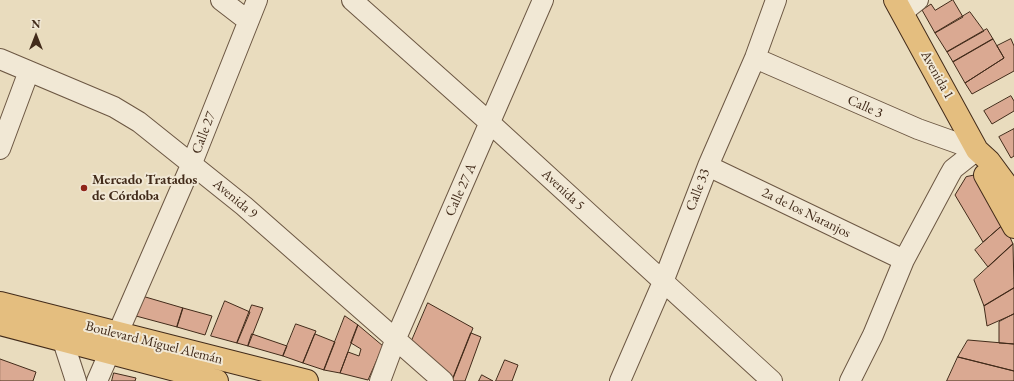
<!DOCTYPE html>
<meta charset="utf-8">
<style>
body{margin:0}
#map{position:relative;width:1014px;height:381px;overflow:hidden;background:#e9dcbe;font-family:"EB Garamond",serif}
canvas{display:block}
.north{position:absolute;left:16px;top:16px;width:40px;height:40px;-webkit-text-stroke:3px #f1e8d5;paint-order:stroke;rotate:0deg;font-size:11px;font-weight:700;line-height:16px;text-align:center;color:#422b1a}
.north::after{content:'';display:block;margin:auto;width:14px;height:18px;background:#422b1a;clip-path:polygon(50% 0,100% 100%,50% 72%,0 100%)}
</style>
<div id="map">
<canvas width="1014" height="381"></canvas>
<div class="north">N</div>
</div>
<script>
const c = document.querySelector('canvas').getContext('2d');
c.lineJoin = 'round';
function paint(path, color) { c.fillStyle = color; c.fill(path, 'evenodd'); }
function strokePath(path, color, width, dash) { c.strokeStyle = color; c.lineWidth = width; c.lineCap = dash ? 'butt' : 'round'; c.setLineDash(dash || []); c.stroke(path); }
function label(font, color, halo, rows, align = 'center') {
  c.font = font + ' "EB Garamond",serif'; c.lineWidth = 4; c.setLineDash([]); c.textBaseline = 'middle'; c.strokeStyle = halo; c.fillStyle = color; for (const [text, x, y, turn = 0] of rows) {
    c.save(); c.translate(x, y); c.rotate((+turn || 0) * Math.PI / 180); c.textAlign = isNaN(turn) ? turn : align; if (halo) c.strokeText(text, 0, 0); c.fillText(text, 0, 0); c.restore();
  }
}
const building = new Path2D(`
 M 953,0 L 963,17 L 935,33 L 922,10 L 931,4 L 935,10 Z
 M 970,12 L 984,31 L 947,52 L 935,33 Z
 M 987,29 L 993,39 L 953,62 L 947,52 Z
 M 993,39 L 1004,58 L 965,83 L 953,62 Z
 M 1011,39 L 1014,46 L 1014,71 L 972,94 L 965,83 L 1004,58 L 997,46 Z
 M 1011,96 L 1014,101 L 1014,111 L 992,124 L 984,111 Z
 M 1014,129 L 1014,156 L 1011,158 L 999,137 Z
 M 976,175 L 1004,224 L 983,242 L 955,195 L 966,177 Z
 M 1004,224 L 1013,244 L 988,267 L 975,250 Z
 M 1013,244 L 1014,288 L 984,306 L 974,280 Z
 M 1014,288 L 1014,314 L 987,326 L 984,306 Z
 M 142,296 L 183,308 L 177,327 L 136,316 Z
 M 225,301 L 250,312 L 237,343 L 211,336 Z
 M 428,303 L 473,328 L 452,381 L 410,345 Z
 M 252,305 L 263,308 L 248,346 L 237,343 Z
 M 183,308 L 212,316 L 205,335 L 177,327 Z
 M 1014,314 L 1014,344 L 999,343 L 999,322 Z
 M 345,316 L 358,325 L 340,373 L 324,370 Z
 M 296,324 L 316,331 L 303,363 L 283,356 Z
 M 358,325 L 383,346 L 368,380 L 340,373 L 348,352 L 359,356 L 361,349 L 351,343 Z
 M 471,333 L 481,337 L 465,381 L 452,381 Z
 M 252,334 L 287,346 L 283,356 L 248,346 Z
 M 315,334 L 335,342 L 324,370 L 303,363 Z
 M 968,340 L 1014,344 L 1014,371 L 958,357 Z
 M 958,357 L 1014,371 L 1014,381 L 947,381 Z
 M 0,359 L 36,372 L 33,381 L 0,381 Z
 M 505,360 L 518,365 L 512,381 L 496,381 Z
 M 114,373 L 136,378 L 135,381 L 112,381 Z
 M 482,375 L 493,381 L 479,381 Z`);
const minor = new Path2D(`
 M 221,0 L 247,20
 M 352,0 L 490,123 L 772,381
 M 903,12 L 918,0
 M 755,58 L 918,129 L 977,150
 M 0,59 L 114,107 L 139,122 L 244,206 L 443,381
 M 0,149 L 29,71
 M 708,166 L 904,260
 M 63,341 L 76,381
 M 97,381 L 192,163 L 257,0
 M 380,381 L 396,338 L 543,0
 M 620,381 L 663,282 L 708,166 L 755,58 L 776,0
 M 850,381 L 873,335 L 904,260 L 949,176 L 953,169 L 977,150`);
const major = new Path2D(`
 M 895,0 L 977,150 L 989,161 L 1014,195
 M 985,175 L 1014,227
 M 0,303 L 307,381
 M 0,324 L 217,381`);
const markers = [
 [84,188,4,"#8f2418"]
];
const streetNames = [
 ["Avenida 1",937,75,61],
 ["Calle 3",865,107,24],
 ["Calle 27",204,133,-69],
 ["Calle 27 A",461,190,-66],
 ["Avenida 5",563,190,43],
 ["Calle 33",698,190,-69],
 ["Avenida 9",235,199,40],
 ["2a de los Naranjos",806,213,26],
 ["Boulevard Miguel Alemán",154,343,14]
];
const poiNames = [
 ["Mercado Tratados",92,180],
 ["de Córdoba",92,196]
];
paint(building, '#daa992');
strokePath(building, '#422b1a', 1);
strokePath(minor, '#6c5743', 22);
strokePath(major, '#422b1a', 24);
strokePath(minor, '#f1e8d5', 20);
strokePath(major, '#e4be7f', 22);
for (const [x, y, r, color] of markers) { const dot = new Path2D(); dot.arc(x, y, r, 0, 2 * Math.PI); c.fillStyle = color; c.fill(dot); strokePath(dot, '#f1e8d5', 1.5); }
label('14px', '#422b1a', '#f1e8d5', streetNames);
label('bold 14px', '#422b1a', '#f1e8d5', poiNames, 'left');
</script>
